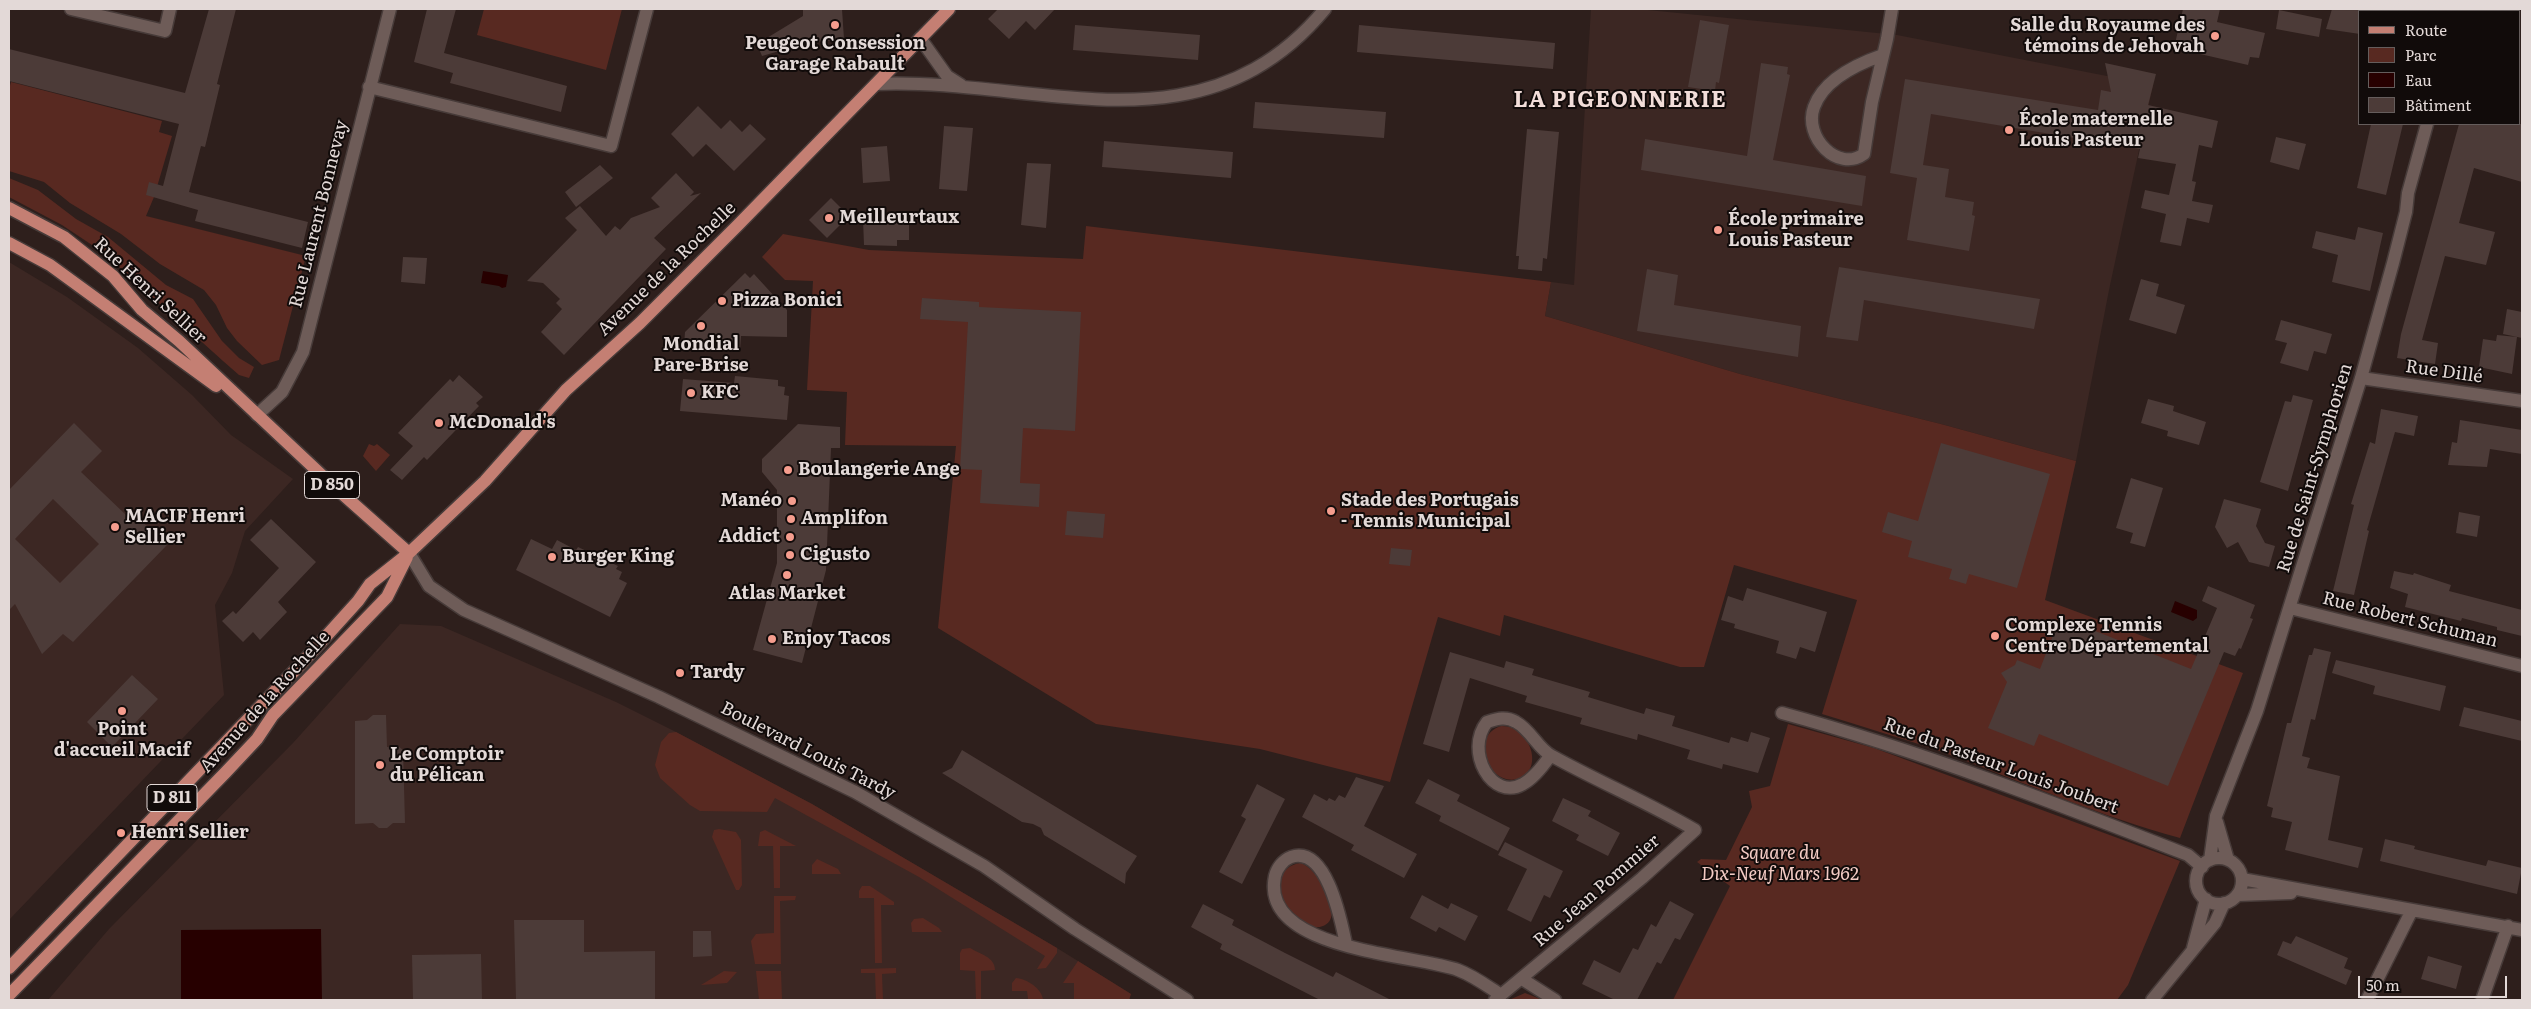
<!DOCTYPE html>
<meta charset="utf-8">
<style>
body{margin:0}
#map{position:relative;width:2531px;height:1009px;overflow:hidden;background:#2e1f1c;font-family:Literata,serif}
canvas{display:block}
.frame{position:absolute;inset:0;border:10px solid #e3d9d7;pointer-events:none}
.legend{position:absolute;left:2358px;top:10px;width:162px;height:115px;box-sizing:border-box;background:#110b0a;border:1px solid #655d5c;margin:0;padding:6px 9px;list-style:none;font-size:15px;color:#e3d9d7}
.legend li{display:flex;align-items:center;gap:10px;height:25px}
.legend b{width:25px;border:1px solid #655d5c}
.scale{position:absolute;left:2358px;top:976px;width:149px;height:22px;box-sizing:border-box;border:2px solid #e3d9d7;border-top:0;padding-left:6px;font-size:15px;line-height:18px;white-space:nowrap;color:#e3d9d7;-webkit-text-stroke:4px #110b0a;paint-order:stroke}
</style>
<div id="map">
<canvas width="2531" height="1009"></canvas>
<div class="frame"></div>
<ul class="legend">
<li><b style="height:6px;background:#c47f73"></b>Route</li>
<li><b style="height:14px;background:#582921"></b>Parc</li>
<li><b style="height:14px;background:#270000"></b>Eau</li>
<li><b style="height:14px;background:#4c3b38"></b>Bâtiment</li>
</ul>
<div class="scale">50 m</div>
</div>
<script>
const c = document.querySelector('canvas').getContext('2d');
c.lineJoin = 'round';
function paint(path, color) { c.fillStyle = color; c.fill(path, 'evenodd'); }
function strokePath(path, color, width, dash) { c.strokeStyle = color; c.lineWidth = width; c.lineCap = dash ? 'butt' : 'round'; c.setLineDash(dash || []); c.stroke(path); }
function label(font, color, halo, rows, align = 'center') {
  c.font = font + ' Literata,serif'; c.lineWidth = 4; c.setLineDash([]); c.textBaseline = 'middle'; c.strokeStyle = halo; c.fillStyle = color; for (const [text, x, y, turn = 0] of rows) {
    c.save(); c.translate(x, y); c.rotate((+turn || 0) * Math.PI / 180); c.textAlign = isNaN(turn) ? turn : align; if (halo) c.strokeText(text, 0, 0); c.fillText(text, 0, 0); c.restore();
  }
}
const built = new Path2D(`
 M 1591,9 L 1638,9 L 1897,35 L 2153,85 L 2109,290 L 2076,461 L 1941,424 L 1740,374 L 1545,316 L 1551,282 L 1574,285 Z
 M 9,262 L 67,297 L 138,348 L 192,395 L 231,435 L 293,479 L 245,531 L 232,573 L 215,605 L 224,695 L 9,920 Z
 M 400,624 L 441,626 L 616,702 L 676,732 L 812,804 L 1057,948 L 1131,994 L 1129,1000 L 48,1000 L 109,929 L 293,743 Z`);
const green = new Path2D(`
 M 484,9 L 622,9 L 606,70 L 477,35 Z
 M 11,82 L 162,121 L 159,132 L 172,136 L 154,197 L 146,216 L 306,256 L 279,360 L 262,365 L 237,341 L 227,328 L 216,305 L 204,290 L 160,264 L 121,234 L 70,203 L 44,182 L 9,171 L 9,89 Z
 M 9,178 L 38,190 L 76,219 L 108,237 L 166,285 L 193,299 L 222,341 L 239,358 L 254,367 L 249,378 L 239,375 L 223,361 L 101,251 L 62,225 L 9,197 Z
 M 1086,226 L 1551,282 L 1545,316 L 1740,374 L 1941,424 L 2076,461 L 2045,600 L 2243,673 L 2180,838 C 2099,816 2023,782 1945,753 C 1905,739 1863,727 1822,714 L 1857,600 L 1734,565 L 1704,667 L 1680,667 L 1504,615 L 1500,636 L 1438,617 L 1390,782 L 1260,749 L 1096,724 L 938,628 L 956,446 L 845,445 L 847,392 L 807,390 L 813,281 L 785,280 L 762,257 L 783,234 L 869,250 L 1083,259 Z
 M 369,444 L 374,446 L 377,444 L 390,455 L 376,471 L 363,456 Z
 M 1788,724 L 1874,748 L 2180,861 L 2128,985 L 2117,1000 L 1673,1000 L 1730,886 L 1697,862 L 1701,859 L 1726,860 L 1752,807 L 1749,791 L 1770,786 Z
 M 1501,726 C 1530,725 1546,771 1517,779 C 1489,786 1468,737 1501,726 Z
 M 676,732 L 812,804 L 1057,948 L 1057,953 L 1046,968 L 1037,969 L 1045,956 L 919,877 L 775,798 L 767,812 L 700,811 L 690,805 L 660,778 L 655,765 L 661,742 L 669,733 Z
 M 719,829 L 736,832 L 741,840 L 742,885 L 739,890 L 736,890 L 712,837 L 714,830 Z
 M 765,830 L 796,846 L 780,846 L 780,888 L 774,888 L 773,846 L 758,846 L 760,832 Z
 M 817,859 L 838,869 L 841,874 L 812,874 L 812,865 Z
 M 1300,863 C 1318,867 1347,918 1323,926 C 1295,937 1256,871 1300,863 Z
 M 862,886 L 870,886 L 894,902 L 894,905 L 881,905 L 882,963 L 875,963 L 874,898 L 859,898 L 859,891 Z
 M 774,896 L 796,896 L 795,900 L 780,901 L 781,964 L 755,964 L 751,941 L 756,934 L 774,933 Z
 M 923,918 L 939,928 L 942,932 L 912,932 L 911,923 L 914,919 Z
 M 970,948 C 980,954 995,957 995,970 L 981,971 L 981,1000 L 976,1000 L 975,971 L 960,970 L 960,953 L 962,949 Z
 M 1078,961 L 1131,994 L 1129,1000 L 1074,1000 L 1074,983 L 1063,983 Z
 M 896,968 L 896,973 L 882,974 L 883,1000 L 876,1000 L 875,973 L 861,973 L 861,969 Z
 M 724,971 L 737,972 L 727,983 L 701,985 Z
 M 756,971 L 781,971 L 782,1000 L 759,1000 Z
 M 1016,978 C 1027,979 1041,988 1043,999 L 1028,999 L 1027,991 L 1012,991 L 1012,983 Z
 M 1525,993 L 1543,1000 L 1509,1000 Z`);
const water = new Path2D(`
 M 483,271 L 508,275 L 506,287 L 502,288 L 499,286 L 481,283 Z
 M 2175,601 L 2197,610 L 2197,618 L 2193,621 L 2171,612 Z
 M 321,929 L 322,1000 L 181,1000 L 181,930 Z`);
const building = new Path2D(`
 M 209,9 L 236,9 L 217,84 L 220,85 L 205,147 L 201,146 L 189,192 L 308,222 L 302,248 L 195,221 L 198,210 L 146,195 L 149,182 L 163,186 L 179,124 L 9,81 L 9,49 L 185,93 Z
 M 427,9 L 456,9 L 444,53 L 567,86 L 561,112 L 450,83 L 453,73 L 414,62 Z
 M 803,9 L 842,9 L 844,39 L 807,43 L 762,56 L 757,44 L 803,16 Z
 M 998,9 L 1055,9 L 1035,30 L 1026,21 L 1009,39 L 988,19 Z
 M 2183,9 L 2220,9 L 2217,22 L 2265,33 L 2259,58 L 2250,57 L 2248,65 L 2174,48 Z
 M 2332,9 L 2360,9 L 2360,34 L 2326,29 Z
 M 2279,10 L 2322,19 L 2319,37 L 2276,29 Z
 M 1700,20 L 1729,25 L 1719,83 L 1716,82 L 1715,91 L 1688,87 Z
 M 1075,25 L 1200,35 L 1198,60 L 1073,50 Z
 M 1359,25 L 1555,43 L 1553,69 L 1357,52 Z
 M 1761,63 L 1788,67 L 1787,74 L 1790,75 L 1773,160 L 1866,176 L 1862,206 L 1641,170 L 1645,139 L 1747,156 Z
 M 2105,63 L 2156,74 L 2148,105 L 2218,121 L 2212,148 L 2199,145 L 2192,181 L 2196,182 L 2192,201 L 2213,205 L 2209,223 L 2187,218 L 2181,246 L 2160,242 L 2166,214 L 2141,208 L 2145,190 L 2169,195 L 2176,164 L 2138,158 L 2140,149 L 1931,114 L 1923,165 L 1949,169 L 1945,197 L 1974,202 L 1972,215 L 1975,216 L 1969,251 L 1907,240 L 1917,178 L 1890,173 L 1905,79 L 2098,110 L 2101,90 L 2111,92 Z
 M 1255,102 L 1386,112 L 1384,138 L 1253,128 Z
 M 698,106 L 721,129 L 730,120 L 742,132 L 750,124 L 766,139 L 734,171 L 706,144 L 693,157 L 671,134 Z
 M 2371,124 L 2403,124 L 2386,195 L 2357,188 Z
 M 2459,124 L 2522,124 L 2522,182 L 2474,168 L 2459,223 L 2495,232 L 2486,265 L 2445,256 L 2422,340 L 2438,343 L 2435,364 L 2397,358 L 2401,334 Z
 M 944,126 L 973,128 L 967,191 L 939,189 Z
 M 1527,129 L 1559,132 L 1547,259 L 1543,258 L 1542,271 L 1518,269 L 1519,256 L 1516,256 Z
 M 2276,137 L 2306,144 L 2299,170 L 2270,162 Z
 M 1104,141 L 1233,152 L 1231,178 L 1102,167 Z
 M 887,146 L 890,181 L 863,183 L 861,148 Z
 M 1027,163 L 1051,164 L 1046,228 L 1021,225 Z
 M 600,165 L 613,178 L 576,207 L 565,192 Z
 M 676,173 L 694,192 L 690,196 L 701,193 L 654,238 L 666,249 L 564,355 L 541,332 L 562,309 L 556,303 L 560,299 L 543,283 L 527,281 L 577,230 L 565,218 L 580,206 L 606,236 L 615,226 L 620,230 L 631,218 L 660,207 L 651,198 Z
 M 831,198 L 849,216 L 827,238 L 809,220 Z
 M 896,218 L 897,220 L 909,220 L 909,240 L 897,240 L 897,246 L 864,245 L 863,219 Z
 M 2358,227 L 2383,233 L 2370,291 L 2332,282 L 2338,255 L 2312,248 L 2316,231 L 2355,240 Z
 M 403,257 L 427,258 L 425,284 L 401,282 Z
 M 1839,267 L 2040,299 L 2034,329 L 1864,300 L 1858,341 L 1826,337 Z
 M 1647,269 L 1678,275 L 1674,305 L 1801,326 L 1798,357 L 1637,331 Z
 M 745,273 L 750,278 L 754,274 L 787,310 L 787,337 L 741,336 L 740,351 L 684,346 L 685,332 Z
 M 2141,279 L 2159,284 L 2156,296 L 2185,305 L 2176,334 L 2129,320 Z
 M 922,298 L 979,302 L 979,307 L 1081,312 L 1075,431 L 1023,428 L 1020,483 L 1040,484 L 1039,507 L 980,503 L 982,470 L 960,469 L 968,322 L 920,319 Z
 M 2507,309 L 2522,312 L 2522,338 L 2503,334 Z
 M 2281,320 L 2332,334 L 2326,354 L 2314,351 L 2308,371 L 2280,363 L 2287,343 L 2275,340 Z
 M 2497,335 L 2517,337 L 2512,374 L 2479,367 L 2483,339 L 2496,341 Z
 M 459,375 L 483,397 L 476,403 L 479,406 L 427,460 L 424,457 L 402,480 L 390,470 L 413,446 L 398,433 L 450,379 L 453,382 Z
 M 735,376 L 778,380 L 778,386 L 785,387 L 784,395 L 789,396 L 787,420 L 680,411 L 683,379 L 734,383 Z
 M 2293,395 L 2313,400 L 2288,491 L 2260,482 L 2285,401 L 2291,402 Z
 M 2148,399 L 2174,406 L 2173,411 L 2206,422 L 2199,445 L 2167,436 L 2168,431 L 2141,423 Z
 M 2381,409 L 2418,416 L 2414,436 L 2395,432 L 2367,530 L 2369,531 L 2354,595 L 2333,591 L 2354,505 L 2351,504 L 2370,442 L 2375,444 Z
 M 2460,420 L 2522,430 L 2522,454 L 2490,449 L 2487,467 L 2448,465 L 2452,442 L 2457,443 Z
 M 74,423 L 102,451 L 81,472 L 126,515 L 130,510 L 167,545 L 73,642 L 63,634 L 42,654 L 15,604 L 9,610 L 9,490 ZM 53,499 L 99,544 L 60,583 L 15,539 Z
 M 798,424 L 840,427 L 840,448 L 831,448 L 826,570 L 802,663 L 753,650 L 777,563 L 777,490 L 762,472 L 762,459 Z
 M 1941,443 L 2050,474 L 2017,588 L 1969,574 L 1966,584 L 1949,579 L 1952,569 L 1908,557 L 1912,541 L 1882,532 L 1888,512 L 1918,521 Z
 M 2131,478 L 2163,488 L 2145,547 L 2130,543 L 2133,533 L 2116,528 Z
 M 2224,499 L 2261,509 L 2256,526 L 2265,543 L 2275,546 L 2269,567 L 2249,562 L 2238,542 L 2227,548 L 2215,527 Z
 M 1067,511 L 1105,514 L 1103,538 L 1065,535 Z
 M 2459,512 L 2480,516 L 2477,537 L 2456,533 Z
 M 271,519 L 316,562 L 278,602 L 287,612 L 260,640 L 253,632 L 243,642 L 222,621 L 233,611 L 236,614 L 279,568 L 250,540 Z
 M 531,539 L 552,549 L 557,540 L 576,550 L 578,547 L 618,566 L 616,569 L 622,572 L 619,579 L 627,583 L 610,617 L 516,570 Z
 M 1391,548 L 1412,550 L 1410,566 L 1389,564 Z
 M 2394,571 L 2413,575 L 2414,573 L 2451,585 L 2449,591 L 2522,610 L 2522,636 L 2497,630 L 2497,627 L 2462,618 L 2461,621 L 2405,607 L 2408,594 L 2390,588 Z
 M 2208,586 L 2255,605 L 2250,618 L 2253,619 L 2241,649 L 2239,648 L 2235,656 L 2224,652 L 2168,786 L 2039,734 L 2034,746 L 1988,728 L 2007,682 L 2001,673 L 2015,665 L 2017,660 L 2040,669 L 2060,617 L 2191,669 L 2217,608 L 2202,601 Z
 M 1747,588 L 1827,612 L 1815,652 L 1800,647 L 1796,659 L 1776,653 L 1779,641 L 1734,628 L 1735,624 L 1721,620 L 1728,596 L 1743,601 Z
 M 2314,648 L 2331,652 L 2315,720 L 2311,719 L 2302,756 L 2310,758 L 2307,768 L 2340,776 L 2328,840 L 2363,848 L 2358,868 L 2285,850 L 2292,822 L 2271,817 L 2273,808 L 2267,806 L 2287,723 L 2291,723 L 2309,655 L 2312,655 Z
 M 1450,652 L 1504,668 L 1506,661 L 1534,669 L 1532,675 L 1590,692 L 1588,697 L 1644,714 L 1646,708 L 1675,716 L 1672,726 L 1729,743 L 1731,737 L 1748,742 L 1751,732 L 1770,738 L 1758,773 L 1723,764 L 1722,769 L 1687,759 L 1690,750 L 1638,734 L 1637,740 L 1580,724 L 1582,718 L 1525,702 L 1527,696 L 1470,678 L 1449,752 L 1423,744 Z
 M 2336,660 L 2446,686 L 2440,711 L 2373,694 L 2375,686 L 2332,673 Z
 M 132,675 L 158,699 L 112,747 L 87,722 Z
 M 2464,707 L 2522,721 L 2522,741 L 2459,726 Z
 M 373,715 L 386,715 L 387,747 L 398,746 L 403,750 L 405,823 L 393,823 L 387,828 L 379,828 L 373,823 L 355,824 L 355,721 L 367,720 Z
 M 962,750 L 1137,856 L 1126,873 L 1125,884 L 1044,835 L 1041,828 L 1033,824 L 1022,822 L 942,773 L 952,768 Z
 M 1356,777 L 1384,786 L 1364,826 L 1417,854 L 1404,878 L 1351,850 L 1354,845 L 1302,817 L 1314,794 L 1327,801 L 1329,798 L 1335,801 L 1339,795 L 1345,798 Z
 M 1428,779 L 1460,795 L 1457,801 L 1510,828 L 1498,851 L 1439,821 L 1441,816 L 1415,803 Z
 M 1257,784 L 1285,799 L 1242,884 L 1219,872 L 1246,819 L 1241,816 Z
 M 1563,798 L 1591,811 L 1588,816 L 1620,833 L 1608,856 L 1576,840 L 1579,835 L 1552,821 Z
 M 2385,839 L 2415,846 L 2414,849 L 2486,866 L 2488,860 L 2522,868 L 2517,894 L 2380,861 Z
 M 1505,842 L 1563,871 L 1550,898 L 1544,895 L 1531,922 L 1507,910 L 1527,869 L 1498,855 Z
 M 1422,895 L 1448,909 L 1451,903 L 1478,916 L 1465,941 L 1439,927 L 1436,932 L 1410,918 Z
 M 1670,901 L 1694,914 L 1680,940 L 1675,938 L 1661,964 L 1657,962 L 1637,1000 L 1615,1000 L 1582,984 L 1594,960 L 1620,973 L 1633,948 L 1638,950 L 1651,924 L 1656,927 Z
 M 1203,904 L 1234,920 L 1232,925 L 1285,953 L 1333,977 L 1336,972 L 1391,1000 L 1320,1000 L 1220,949 L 1222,944 L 1191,927 Z
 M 514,920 L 584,920 L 584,952 L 655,951 L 655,1000 L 516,1000 Z
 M 693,931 L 711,931 L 712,956 L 693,957 Z
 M 2296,936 L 2348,958 L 2344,968 L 2352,971 L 2346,985 L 2277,955 L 2283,941 L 2291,944 Z
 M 481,954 L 482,1000 L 413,1000 L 412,955 Z
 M 2428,956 L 2462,966 L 2456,989 L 2421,979 Z`);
const minor = new Path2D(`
 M 71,9 L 165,31 L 170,9
 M 2459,11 L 2460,9
 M 920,38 L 947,76 L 961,85
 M 1883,55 C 1857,64 1824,79 1814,107 C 1803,137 1838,173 1864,154 L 1872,102 L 1887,39 L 1892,9
 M 876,84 C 1037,77 1201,158 1325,9
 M 369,87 L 611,146 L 647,9
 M 2361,378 L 2522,401
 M 257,415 L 282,392 L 303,352 L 390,9
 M 409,553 L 429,586 L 464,610 L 659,697 L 855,792 L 984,866 L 1075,929 L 1187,1000
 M 2290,608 L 2522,666
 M 1782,713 C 1921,751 2055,803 2188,855 L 2202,867
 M 2217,822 L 2228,860
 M2196 881a23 23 0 1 1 46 0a23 23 0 1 1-46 0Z
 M 2210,860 L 2216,816 L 2257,711 L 2361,378 L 2393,263 L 2406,212 L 2408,193 L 2427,124
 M 2242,879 L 2522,930
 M 2238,895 L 2291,893
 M 1346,944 C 1341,921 1327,845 1291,857 C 1283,860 1277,868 1275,876 C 1259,951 1414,954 1458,970 C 1474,976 1487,986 1501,995
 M 2193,948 L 2206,899
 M 1522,979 L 1555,1000
 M 1495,1000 L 1642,878 L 1695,830 C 1649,803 1599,782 1552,756 C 1538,749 1531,730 1516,722 C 1506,716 1497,719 1487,722 C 1464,751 1492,802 1523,784 C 1534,778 1543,766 1550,756
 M 2152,1000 L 2215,923 L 2224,903
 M 2367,1000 L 2412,910
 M 2482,1000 L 2508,926`);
const major = new Path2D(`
 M 9,208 L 64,237 L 113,276 L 142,310 L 179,341 L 329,482 L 409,553
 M 9,243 L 50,265 L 216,386
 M 9,968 L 302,663 L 358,601 L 370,584 L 409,553 L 485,481 L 566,390 L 640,323 L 738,225 L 949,9
 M 9,995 L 226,772 L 257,739 L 273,715 L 387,597 L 407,557`);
const markers = [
 [835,25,5,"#f59d8e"],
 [2215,36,5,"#f59d8e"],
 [2009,130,5,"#f59d8e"],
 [829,218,5,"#f59d8e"],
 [1718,230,5,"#f59d8e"],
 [722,301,5,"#f59d8e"],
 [701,326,5,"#f59d8e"],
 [691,393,5,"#f59d8e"],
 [439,423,5,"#f59d8e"],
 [788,470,5,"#f59d8e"],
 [792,501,5,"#f59d8e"],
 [1331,511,5,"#f59d8e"],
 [791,519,5,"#f59d8e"],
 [115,527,5,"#f59d8e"],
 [790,537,5,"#f59d8e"],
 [790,555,5,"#f59d8e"],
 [552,557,5,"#f59d8e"],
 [787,575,5,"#f59d8e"],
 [1995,636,5,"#f59d8e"],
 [772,639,5,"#f59d8e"],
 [680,673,5,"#f59d8e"],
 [122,711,5,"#f59d8e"],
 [380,765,5,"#f59d8e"],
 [121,833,5,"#f59d8e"]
];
const shields = [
 [332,485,55],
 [172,798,50]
];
const shieldNames = [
 ["D 850",332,485],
 ["D 811",172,798]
];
const poiNames = [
 ["Salle du Royaume des",2205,26,"right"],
 ["témoins de Jehovah",2205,47,"right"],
 ["Peugeot Consession",835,44,"center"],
 ["Garage Rabault",835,65,"center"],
 ["École maternelle",2019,120],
 ["Louis Pasteur",2019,141],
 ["Meilleurtaux",839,218],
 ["École primaire",1728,220],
 ["Louis Pasteur",1728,241],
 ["Pizza Bonici",732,301],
 ["Mondial",701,345,"center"],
 ["Pare-Brise",701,366,"center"],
 ["KFC",701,393],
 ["McDonald's",449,423],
 ["Boulangerie Ange",798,470],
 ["Manéo",782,501,"right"],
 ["Stade des Portugais",1341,501],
 ["- Tennis Municipal",1341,522],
 ["MACIF Henri",125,517],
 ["Sellier",125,538],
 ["Amplifon",801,519],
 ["Addict",780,537,"right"],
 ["Cigusto",800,555],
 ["Burger King",562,557],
 ["Atlas Market",787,594,"center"],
 ["Complexe Tennis",2005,626],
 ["Centre Départemental",2005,647],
 ["Enjoy Tacos",782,639],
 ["Tardy",690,673],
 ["Point",122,730,"center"],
 ["d'accueil Macif",122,751,"center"],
 ["Le Comptoir",390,755],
 ["du Pélican",390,776],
 ["Henri Sellier",131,833]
];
const streetNames = [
 ["Rue Laurent Bonnevay",319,214,-76],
 ["Avenue de la Rochelle",667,269,-44],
 ["Rue Henri Sellier",150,291,43],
 ["Rue Dillé",2444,372,8],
 ["Rue de Saint-Symphorien",2315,468,-73],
 ["Rue Robert Schuman",2410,620,14],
 ["Avenue de la Rochelle",265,702,-48],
 ["Boulevard Louis Tardy",808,751,27],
 ["Rue du Pasteur Louis Joubert",2001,766,20],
 ["Rue Jean Pommier",1597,891,-41]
];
const parkNames = [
 ["Square du",1780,854],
 ["Dix-Neuf Mars 1962",1780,875]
];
const districtNames = [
 ["LA PIGEONNERIE",1620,101]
];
paint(built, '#3c2723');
paint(green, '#582921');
paint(water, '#270000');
paint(building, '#4c3b38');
strokePath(minor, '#473b39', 15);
strokePath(major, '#473b39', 15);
strokePath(minor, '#6e5c58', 12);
strokePath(major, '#c47f73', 12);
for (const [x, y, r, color] of markers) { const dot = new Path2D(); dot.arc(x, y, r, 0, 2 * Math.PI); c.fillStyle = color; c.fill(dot); strokePath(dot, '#110b0a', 2); }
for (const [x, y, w] of shields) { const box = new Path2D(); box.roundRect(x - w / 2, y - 13.5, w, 27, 4); c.fillStyle = '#110b0a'; c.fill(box); strokePath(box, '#e3d9d7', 1); }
label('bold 16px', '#e3d9d7', null, shieldNames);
label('bold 18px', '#e3d9d7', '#110b0a', poiNames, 'left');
label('18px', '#e3d9d7', '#110b0a', streetNames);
label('italic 18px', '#f3cbc4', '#110b0a', parkNames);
c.letterSpacing = '1px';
label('bold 22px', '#f2ddd9', '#110b0a', districtNames);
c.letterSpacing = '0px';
</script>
